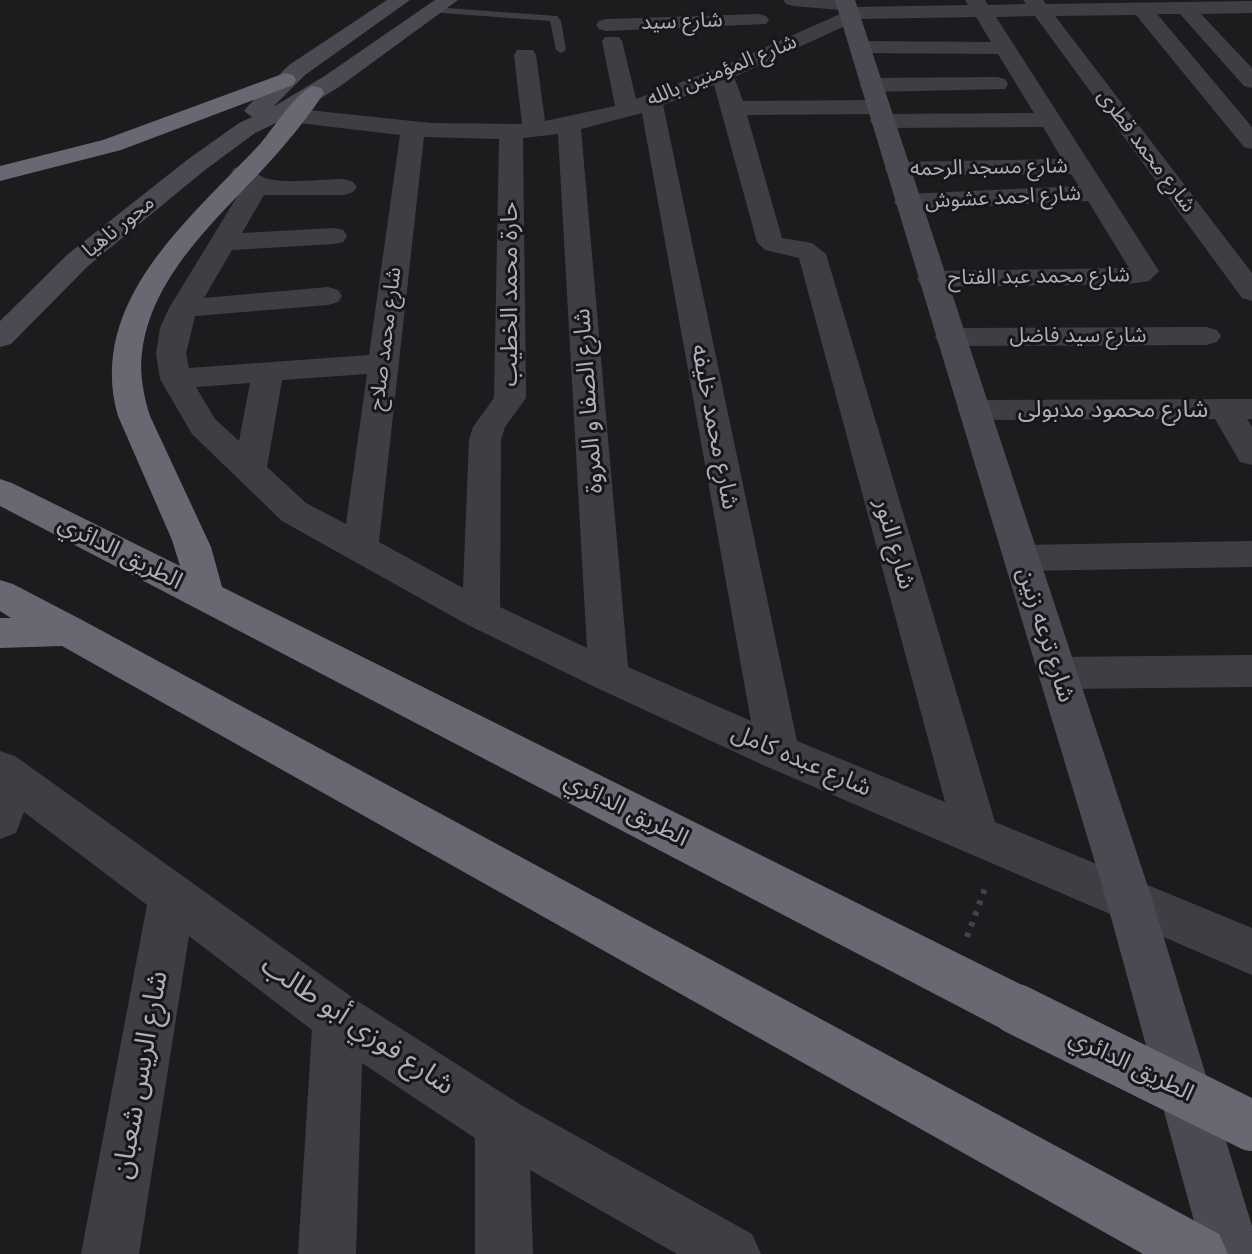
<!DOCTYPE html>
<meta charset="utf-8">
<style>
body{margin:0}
canvas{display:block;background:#1c1b1d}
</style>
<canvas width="1252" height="1254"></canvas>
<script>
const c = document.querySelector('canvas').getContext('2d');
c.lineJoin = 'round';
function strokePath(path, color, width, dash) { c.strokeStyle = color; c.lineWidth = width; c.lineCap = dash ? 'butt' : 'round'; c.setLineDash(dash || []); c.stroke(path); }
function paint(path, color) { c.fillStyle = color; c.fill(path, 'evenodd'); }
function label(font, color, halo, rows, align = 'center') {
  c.font = font + ' "Space Grotesk","Noto Sans Arabic",sans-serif'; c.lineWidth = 6; c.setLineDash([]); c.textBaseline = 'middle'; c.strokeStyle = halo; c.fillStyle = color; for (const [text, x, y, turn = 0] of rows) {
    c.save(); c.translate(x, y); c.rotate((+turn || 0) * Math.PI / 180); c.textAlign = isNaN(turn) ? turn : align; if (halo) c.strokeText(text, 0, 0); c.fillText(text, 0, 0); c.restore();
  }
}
const path = new Path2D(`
 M 967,937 L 987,883`);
const lane = new Path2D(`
 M 433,7 L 557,16 L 561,21 L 566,50 L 561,53 L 556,50 L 550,21 L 429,12 L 429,8 Z`);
const street = new Path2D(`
 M 783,0 L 851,0 L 854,1 L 856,7 L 968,5 L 965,0 L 985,0 L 988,5 L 1026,4 L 1023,0 L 1043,0 L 1046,4 L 1252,1 L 1252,13 L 1201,14 L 1252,68 L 1252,88 L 1244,86 L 1180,14 L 1157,14 L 1252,127 L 1252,149 L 1244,147 L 1136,15 L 1055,16 L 1252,273 L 1252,301 L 1242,298 L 1035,16 L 996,17 L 1159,271 L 1149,281 L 1128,284 L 931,287 L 921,285 L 917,279 L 921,273 L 931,271 L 1129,268 L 1088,201 L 907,210 L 898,207 L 894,202 L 898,197 L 907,194 L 1079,186 L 1071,174 L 897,176 L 888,174 L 885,169 L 888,164 L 897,162 L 1062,159 L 1043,127 L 882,128 L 874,126 L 870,121 L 874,116 L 882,114 L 1034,113 L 998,54 L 860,53 L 853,51 L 849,47 L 853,43 L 860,41 L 991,42 L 976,17 L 860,19 L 734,77 L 743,101 L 878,100 L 886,102 L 889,107 L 886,112 L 878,114 L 747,115 L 782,238 L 812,243 L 826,254 L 995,822 L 1252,928 L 1252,975 L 763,765 L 595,687 L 468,625 L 282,521 L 192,434 L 160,379 L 156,354 L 160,328 L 169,308 L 243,187 L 231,173 L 234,168 C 255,163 255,177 269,179 C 290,184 322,179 344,179 L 353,182 L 357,187 L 353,192 L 344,195 L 264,195 L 242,233 L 334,228 L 343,230 L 347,236 L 343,242 L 334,244 L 232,250 L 204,298 L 328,287 L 338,290 L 342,296 L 338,302 L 328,305 L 195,316 L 186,354 L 189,368 L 369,355 L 400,135 L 299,123 L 291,121 L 287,116 L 291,111 L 299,109 L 431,123 L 522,124 L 514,55 L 517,50 L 533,50 L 536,55 L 545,121 L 615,106 L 602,41 L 605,37 L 619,37 L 622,41 L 636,99 L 719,68 L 840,14 L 841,10 L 793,6 L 786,4 ZM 714,85 L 757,242 L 765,250 L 799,258 L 945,802 L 797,741 L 663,105 ZM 642,113 L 751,721 L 628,667 L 581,129 ZM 558,134 L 587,648 L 500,607 L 501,440 L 505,427 L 526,398 L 523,138 ZM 424,137 L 499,139 L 494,398 L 473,427 L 469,440 L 463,588 L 379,542 ZM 367,374 L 346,524 L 306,503 L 267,467 L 282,380 ZM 250,383 L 239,441 L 215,419 L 196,387 Z
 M 759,14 L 766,16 L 769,20 L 766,24 L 606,31 L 599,29 L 596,25 L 599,21 L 606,19 Z
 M 997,77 L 1005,79 L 1008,84 L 1005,89 L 871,92 L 863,90 L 860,85 L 863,80 L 871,78 Z
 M 1206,327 L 1217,330 L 1221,336 L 1217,342 L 1206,345 L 950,346 L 939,343 L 935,337 L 939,331 L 950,328 Z
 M 1252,399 L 1252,419 L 1247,419 L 1252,427 L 1252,465 L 1240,462 L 1215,419 L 974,420 L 963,417 L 958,410 L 963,403 L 974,400 Z
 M 1252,541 L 1252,567 L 1021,571 L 1008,567 L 1003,558 L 1008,549 L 1021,545 Z
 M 1252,655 L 1252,687 L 1058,689 L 1044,684 L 1038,673 L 1044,662 L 1058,657 Z
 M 0,751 L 15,756 L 356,1000 L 521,1105 L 752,1234 L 761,1254 L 677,1254 L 530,1170 L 533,1254 L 475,1254 L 475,1138 L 362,1063 L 356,1254 L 298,1254 L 312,1030 L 189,936 L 139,1254 L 81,1254 L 147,905 L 24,812 L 16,833 L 0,839 Z`);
const secondary = new Path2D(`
 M 387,0 L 410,0 L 305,75 L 273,107 L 323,77 L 435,0 L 458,0 L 339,87 L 295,114 L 255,133 L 205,170 L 88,266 L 11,344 L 0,347 L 0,321 L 68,254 L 187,160 L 239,123 L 252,117 L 244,111 L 248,106 L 289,65 Z
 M 835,0 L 855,0 L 1152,899 L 1252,1226 L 1252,1254 L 1203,1254 L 1106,899 Z`);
const highway = new Path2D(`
 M 285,73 L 293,75 L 296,80 L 293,85 L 121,150 L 0,181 L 0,166 L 103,140 Z
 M 313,86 L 321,88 L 324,93 C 306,120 286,144 264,168 C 215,221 151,277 142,353 C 139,373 144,397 150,416 L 211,547 L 222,587 L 1034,991 L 1041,1009 L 1034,1027 L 1016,1034 L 998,1027 L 0,506 L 0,479 L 12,483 L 180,566 L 172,540 L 118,416 C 86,301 190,219 260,144 C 272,130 298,90 313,86 Z
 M 0,580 L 13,584 L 82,620 L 1219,1234 L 1228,1254 L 1143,1254 L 62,646 L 0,648 L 0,618 L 11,618 L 0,611 Z`);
const highwayBridge = new Path2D(`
 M 1016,1009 L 1252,1126`);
const farStreetnames = [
 ["شارع سيد",682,22,-2],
 ["شارع المؤمنين بالله",722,71,-22],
 ["شارع محمد قطرى",1146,151,53],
 ["شارع مسجد الرحمه",989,168,-1],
 ["شارع احمد عشوش",1003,198,-3],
 ["محور ناهيا",119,227,-39],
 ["شارع محمد عبد الفتاح",1039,277,-1],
 ["شارع سيد فاضل",1078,336],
 ["شارع محمد صلاح",386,339,-83]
];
const streetNames = [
 ["حارة محمد الخطيب",510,294,-90],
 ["شارع الصفا و المروة",589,401,-94],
 ["شارع محمود مدبولى",1113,410],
 ["شارع محمد خليفه",714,427,79],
 ["شارع النور",894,544,74],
 ["الطريق الدائري",120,553,27],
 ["شارع ترعه زنين",1045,635,72],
 ["شارع عبده كامل",801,761,23],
 ["الطريق الدائري",626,810,27],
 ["الطريق الدائري",1131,1066,26]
];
const nearStreetnames = [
 ["شارع فوزي أبو طالب",357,1026,34],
 ["شارع الريس شعبان",141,1075,-80]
];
strokePath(path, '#424249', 6, [4.5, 7]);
paint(lane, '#3f3e44');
paint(street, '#3f3e44');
paint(secondary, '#4a4a52');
paint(highway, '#686873');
strokePath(highwayBridge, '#686873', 50);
label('21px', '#aeaebc', '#171618', farStreetnames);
label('24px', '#aeaebc', '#171618', streetNames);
label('28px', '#aeaebc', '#171618', nearStreetnames);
</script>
